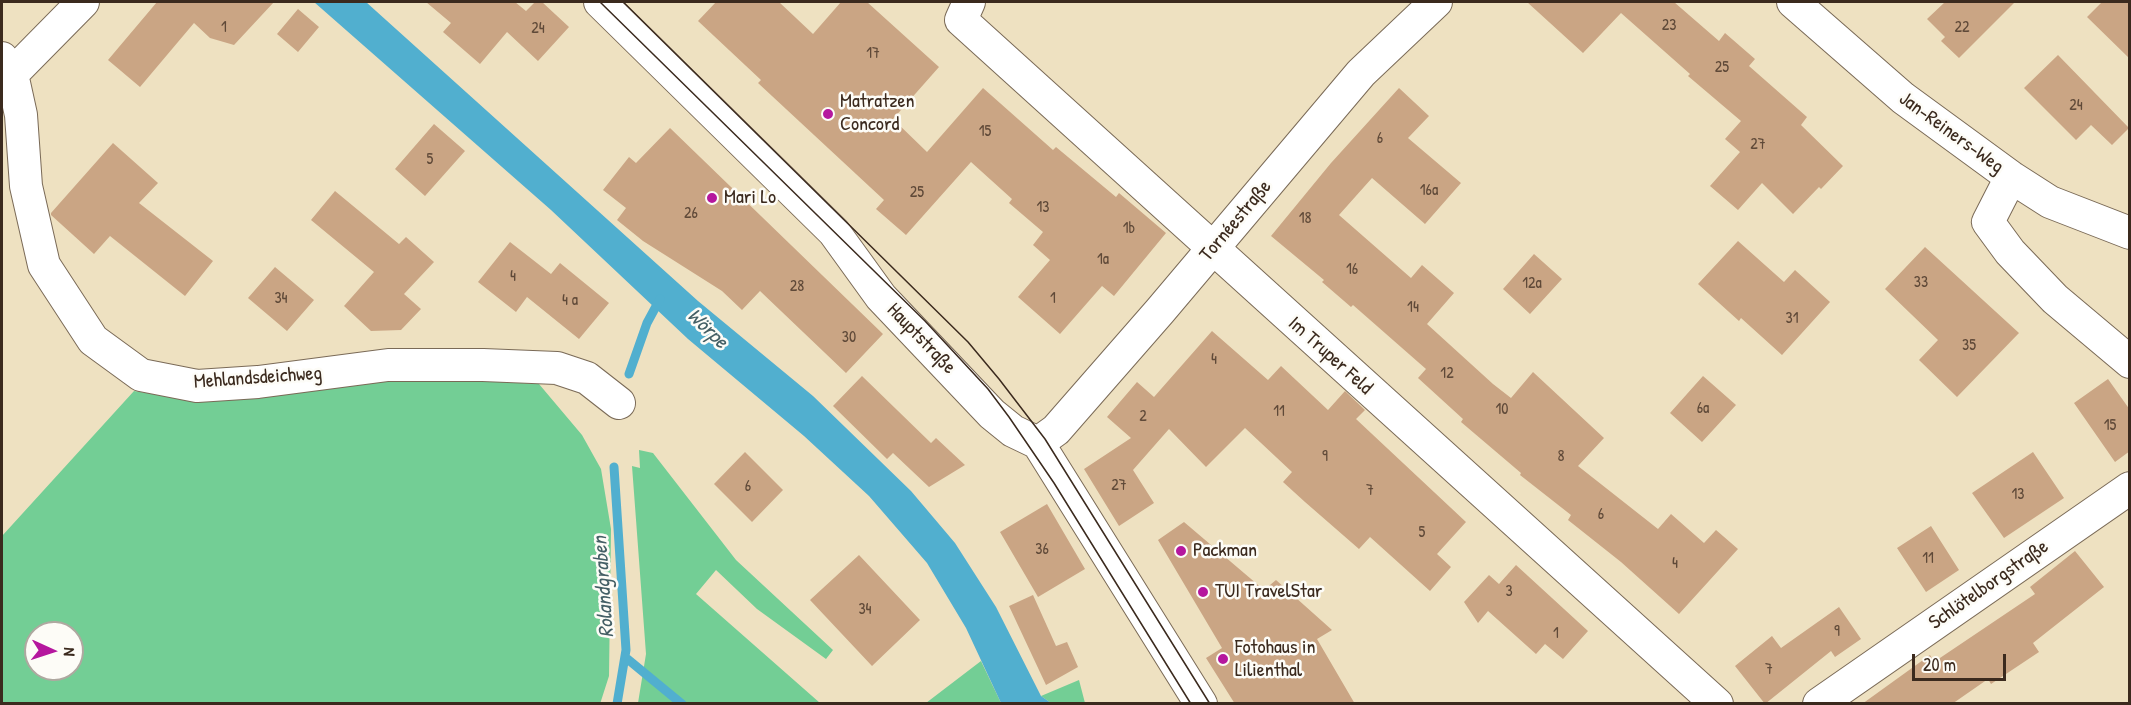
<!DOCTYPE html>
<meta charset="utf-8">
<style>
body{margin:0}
#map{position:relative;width:2131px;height:705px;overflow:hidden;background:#eee1c1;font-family:"Patrick Hand",sans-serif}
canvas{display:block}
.frame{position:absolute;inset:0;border:3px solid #3b2a1e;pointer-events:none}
.north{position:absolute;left:24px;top:621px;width:60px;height:60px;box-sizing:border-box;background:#fdfcf7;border:2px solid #afa8a0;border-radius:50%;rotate:93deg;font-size:16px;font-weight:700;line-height:24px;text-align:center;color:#3b2a1e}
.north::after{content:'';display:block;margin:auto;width:21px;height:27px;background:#b5179e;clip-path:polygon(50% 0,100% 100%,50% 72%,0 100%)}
.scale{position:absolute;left:1912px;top:654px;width:94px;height:27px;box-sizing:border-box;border:3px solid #3b2a1e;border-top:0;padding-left:8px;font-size:18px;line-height:21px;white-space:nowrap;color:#3b2a1e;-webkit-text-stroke:4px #fdfcf7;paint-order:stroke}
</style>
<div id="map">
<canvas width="2131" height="705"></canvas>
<div class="frame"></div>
<div class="north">N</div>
<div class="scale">20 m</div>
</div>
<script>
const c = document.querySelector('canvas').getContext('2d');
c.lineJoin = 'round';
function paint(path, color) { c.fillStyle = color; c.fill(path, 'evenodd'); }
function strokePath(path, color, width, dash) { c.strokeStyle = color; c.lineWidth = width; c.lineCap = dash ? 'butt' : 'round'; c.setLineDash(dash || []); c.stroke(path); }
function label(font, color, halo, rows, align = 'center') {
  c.font = font + ' "Patrick Hand",sans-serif'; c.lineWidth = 5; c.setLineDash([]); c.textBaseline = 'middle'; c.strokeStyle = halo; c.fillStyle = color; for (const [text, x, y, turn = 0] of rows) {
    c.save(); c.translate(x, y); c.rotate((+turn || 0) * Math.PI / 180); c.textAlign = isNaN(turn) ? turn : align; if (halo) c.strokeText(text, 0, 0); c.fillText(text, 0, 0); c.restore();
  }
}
const green = new Path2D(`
 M 430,378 L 539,384 L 582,435 L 601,469 L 611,529 L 609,676 L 600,704 L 2,703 L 2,536 L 134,391 L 207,402 L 334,386 ZM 36,633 L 72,633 L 72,669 L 36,669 Z
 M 639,450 L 653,453 L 736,560 L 833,650 L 826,659 L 757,609 L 716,570 L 696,594 L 820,703 L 638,703 L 646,654 L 632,466 L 640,468 Z
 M 981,661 L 1001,703 L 926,703 Z
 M 1079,680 L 1085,703 L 1051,703 L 1041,696 Z`);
const water = new Path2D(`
 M 314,2 L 366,2 L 698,301 L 813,396 L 911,491 L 955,543 L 996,607 L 1041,696 L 1051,703 L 1001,703 L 966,628 L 927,563 L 869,496 L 804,436 L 688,339 L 551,210 Z`);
const stream = new Path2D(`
 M 629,374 L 647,323 L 660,299
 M 614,467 L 626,650 L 617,704
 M 625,657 L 682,704`);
const building = new Path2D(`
 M 157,2 L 274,2 L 234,45 L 210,38 L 194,23 L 140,87 L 108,60 Z
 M 426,2 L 515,2 L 526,11 L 535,2 L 542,2 L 569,27 L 538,61 L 507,32 L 480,64 L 443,32 L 451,23 Z
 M 716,2 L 779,2 L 813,34 L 841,2 L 867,2 L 939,67 L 893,119 L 927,152 L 983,88 L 1053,150 L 1056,147 L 1116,197 L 1119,193 L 1166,233 L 1114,296 L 1102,286 L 1060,334 L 1018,297 L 1050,260 L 1033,245 L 1043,232 L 1009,203 L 1012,199 L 971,162 L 906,235 L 876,209 L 884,200 L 758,83 L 761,80 L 698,21 Z
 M 1527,2 L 1674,2 L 1719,41 L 1725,33 L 1755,59 L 1749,66 L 1807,117 L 1801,125 L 1843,166 L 1821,189 L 1819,187 L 1793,214 L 1762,183 L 1738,210 L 1710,186 L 1740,152 L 1725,139 L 1741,121 L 1688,76 L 1690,74 L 1621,13 L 1583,53 Z
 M 1945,2 L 2015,2 L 1959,58 L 1941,41 L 1945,37 L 1927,19 Z
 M 2102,2 L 2130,2 L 2130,59 L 2087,17 Z
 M 298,9 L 319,27 L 298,52 L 277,34 Z
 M 2058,55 L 2129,128 L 2112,145 L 2091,125 L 2076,140 L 2024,88 Z
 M 1399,88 L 1429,116 L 1408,138 L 1461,183 L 1425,224 L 1372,178 L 1339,215 L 1411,278 L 1422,265 L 1454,293 L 1427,324 L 1493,384 L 1511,398 L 1533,372 L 1604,438 L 1578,466 L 1658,529 L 1671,514 L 1704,543 L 1716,530 L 1738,549 L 1679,614 L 1621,562 L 1568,520 L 1571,515 L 1520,475 L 1521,473 L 1461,422 L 1463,419 L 1418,378 L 1426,369 L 1353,305 L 1351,307 L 1322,282 L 1324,280 L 1271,236 L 1331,163 Z
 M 434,124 L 465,151 L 425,196 L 395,169 Z
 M 670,128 L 883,334 L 846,373 L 760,291 L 742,310 L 722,291 L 643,241 L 617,220 L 626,208 L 603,190 L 629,157 L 636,163 Z
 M 113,143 L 158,183 L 139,203 L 213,261 L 185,296 L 110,236 L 94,254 L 51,215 L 51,213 Z
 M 335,191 L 399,244 L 406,237 L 434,262 L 404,294 L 421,309 L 401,330 L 371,331 L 344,306 L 374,272 L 311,220 Z
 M 1738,241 L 1784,282 L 1795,270 L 1830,302 L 1782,355 L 1741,318 L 1739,321 L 1698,284 Z
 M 510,242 L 551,274 L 560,263 L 609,303 L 579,339 L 527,297 L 516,312 L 478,282 Z
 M 1925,247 L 2019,333 L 1957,397 L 1919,360 L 1938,340 L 1885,289 Z
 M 1534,254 L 1562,279 L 1530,314 L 1503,289 Z
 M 275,267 L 314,300 L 287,331 L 248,298 Z
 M 1212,331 L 1268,380 L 1281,366 L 1328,410 L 1345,391 L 1365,410 L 1356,419 L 1466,522 L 1437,554 L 1451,567 L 1430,591 L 1370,537 L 1359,549 L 1305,502 L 1283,482 L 1292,472 L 1245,428 L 1206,467 L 1169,429 L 1133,470 L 1154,503 L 1119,526 L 1084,469 L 1131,438 L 1107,417 L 1137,382 L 1154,397 Z
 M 862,376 L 931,443 L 936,438 L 965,465 L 929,487 L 893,453 L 887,459 L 833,406 Z
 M 1703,376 L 1736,405 L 1702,442 L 1670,413 Z
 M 2108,379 L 2130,410 L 2130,451 L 2115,462 L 2074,403 Z
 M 745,452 L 783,490 L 752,522 L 714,484 Z
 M 2033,452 L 2064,498 L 2004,538 L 1972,493 Z
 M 1047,504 L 1085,569 L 1038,597 L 1000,532 Z
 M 1184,522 L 1264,590 L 1276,580 L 1332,630 L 1317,639 L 1355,704 L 1235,704 L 1206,658 L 1222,648 L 1158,540 Z
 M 1931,526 L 1959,570 L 1926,592 L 1897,548 Z
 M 2075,551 L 2104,587 L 2033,643 L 2039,652 L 1991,684 L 1988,679 L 1952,704 L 1862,704 L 1930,655 L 1934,662 L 2035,594 L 2030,587 Z
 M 859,555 L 920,620 L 872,666 L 810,600 Z
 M 1516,565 L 1588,631 L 1563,659 L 1545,644 L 1536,654 L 1488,611 L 1478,623 L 1464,602 L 1489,575 L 1499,584 Z
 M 1033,595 L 1056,646 L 1067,642 L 1078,667 L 1046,685 L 1009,606 Z
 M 1839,607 L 1861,639 L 1835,657 L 1831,651 L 1765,704 L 1735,666 L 1772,636 L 1781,648 Z`);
const minor = new Path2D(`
 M 600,2 L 834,232 L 881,297 L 992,414 L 1013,431 L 1038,443 L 1201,704
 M 969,2 L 961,20 L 1717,704
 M 1793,2 L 1903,98 L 2011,177 L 2050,202 L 2130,233
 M 2,58 L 12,74 L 21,115 L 26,186 L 44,265 L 93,340 L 141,375 L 197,386 L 258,382 L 388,365 L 483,365 L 557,368 L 587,378 L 619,403
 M 12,74 L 83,2
 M 2011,177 L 1988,222 L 2010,252 L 2055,299 L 2130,362
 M 1038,443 L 1056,430 L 1160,311 L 1361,73 L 1436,2
 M 1819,704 L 2130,488`);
const tram = new Path2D(`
 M 600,2 L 925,321 L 988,389 L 1009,417 L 1054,483 L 1191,704
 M 623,2 L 968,342 L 999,379 L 1045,439 L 1210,704`);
const markers = [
 [828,114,6,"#b5179e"],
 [712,198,6,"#b5179e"],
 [1181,551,6,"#b5179e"],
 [1203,592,6,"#b5179e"],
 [1223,659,6,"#b5179e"]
];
const numberNames = [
 ["23",1669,26],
 ["1",224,28],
 ["22",1962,28],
 ["24",538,29],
 ["17",873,54],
 ["25",1722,68],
 ["24",2076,106],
 ["15",985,132],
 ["6",1380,139],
 ["27",1758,145],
 ["5",430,160],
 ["16a",1429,191],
 ["25",917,193],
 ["13",1043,208],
 ["26",691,214],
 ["18",1305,219],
 ["1b",1129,229],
 ["1a",1103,260],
 ["16",1352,270],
 ["4",513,277],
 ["33",1921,283],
 ["12a",1532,284],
 ["28",797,287],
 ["34",281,299],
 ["1",1053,299],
 ["4 a",570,301],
 ["14",1413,308],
 ["31",1792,319],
 ["30",849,338],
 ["35",1969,346],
 ["4",1214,360],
 ["12",1447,374],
 ["6a",1703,409],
 ["10",1502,410],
 ["11",1279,412],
 ["2",1143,417],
 ["15",2110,426],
 ["9",1325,457],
 ["8",1561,457],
 ["27",1119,486],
 ["6",748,487],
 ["7",1370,491],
 ["13",2018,495],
 ["6",1601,515],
 ["5",1422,533],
 ["36",1042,550],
 ["11",1928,559],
 ["4",1675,564],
 ["3",1509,592],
 ["34",865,610],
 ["9",1837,632],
 ["1",1556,634],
 ["7",1769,670]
];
const poiNames = [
 ["Matratzen",840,102],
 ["Concord",840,125],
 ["Mari Lo",724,198],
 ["Packman",1193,551],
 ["TUI TravelStar",1215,592],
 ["Fotohaus in",1235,648],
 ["Lilienthal",1235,671]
];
const streetNames = [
 ["Jan-Reiners-Weg",1951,133,36],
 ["Tornéestraße",1236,221,-50],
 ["Hauptstraße",921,339,46],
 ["Im Truper Feld",1330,356,42],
 ["Mehlandsdeichweg",258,378,-4],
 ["Schlötelborgstraße",1989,585,-35]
];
const waterNames = [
 ["Wörpe",707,329,44],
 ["Rolandgraben",604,587,-94]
];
paint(green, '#73ce95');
paint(water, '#51afcf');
strokePath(stream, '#51afcf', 9);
paint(building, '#caa584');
strokePath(minor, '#7a6a57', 34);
strokePath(minor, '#fff', 32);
strokePath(tram, '#3b2a1e', 1.5);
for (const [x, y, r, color] of markers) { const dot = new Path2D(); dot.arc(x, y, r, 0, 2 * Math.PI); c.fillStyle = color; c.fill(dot); strokePath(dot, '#fdfcf7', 2); }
label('16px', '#5f4938', null, numberNames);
label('20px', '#3b2a1e', '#fdfcf7', poiNames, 'left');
label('20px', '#3b2a1e', '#fdfcf7', streetNames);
label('italic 21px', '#445f65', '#fdfcf7', waterNames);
</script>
